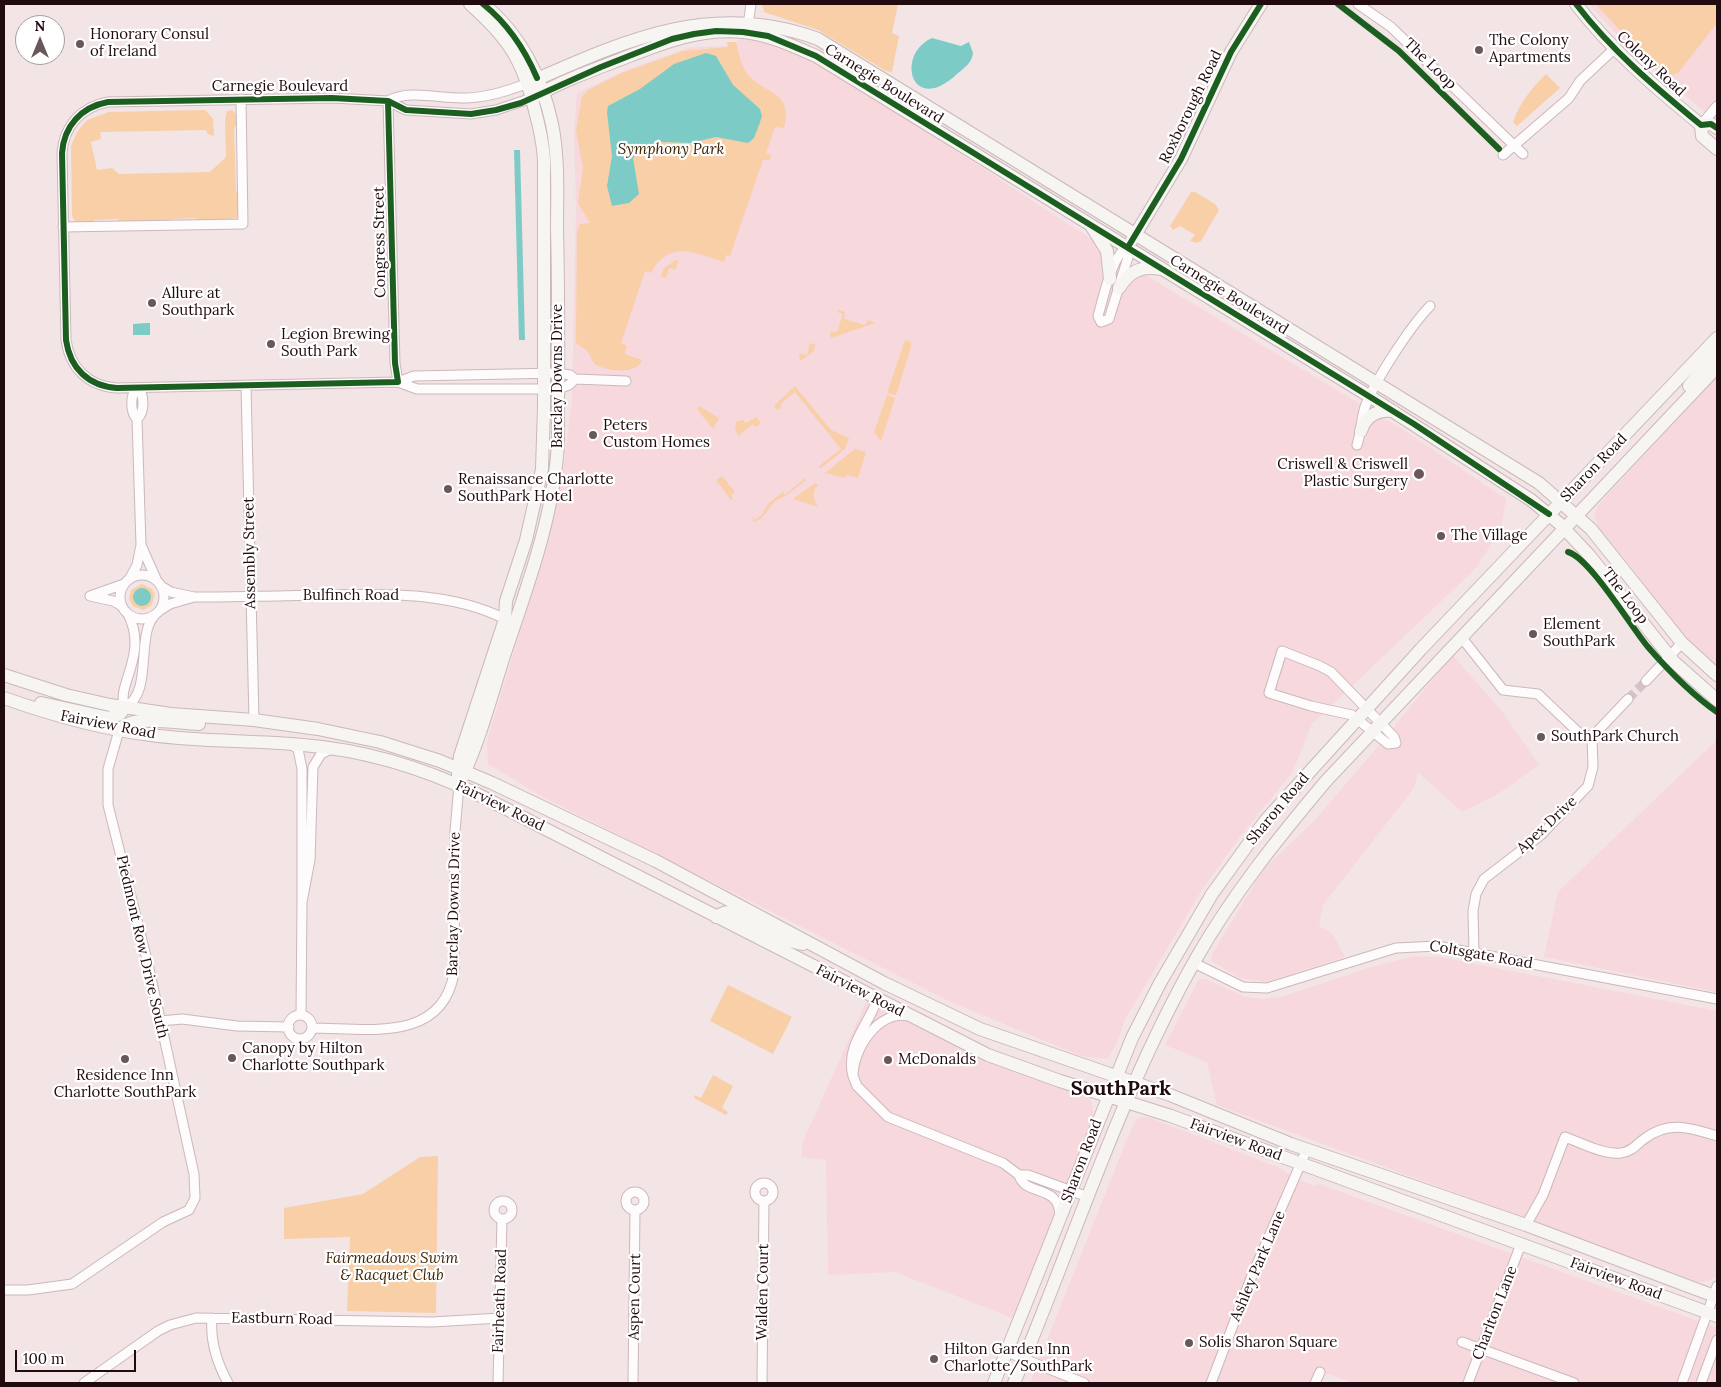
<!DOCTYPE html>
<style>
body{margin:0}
#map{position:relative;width:1721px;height:1387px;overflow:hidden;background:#f3e4e6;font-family:Lora,serif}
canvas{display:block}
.frame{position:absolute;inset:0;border:5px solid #210b0f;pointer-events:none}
.north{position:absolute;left:15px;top:15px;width:50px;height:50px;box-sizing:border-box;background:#fff;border:1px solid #a69d9f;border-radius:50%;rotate:0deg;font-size:14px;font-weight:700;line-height:20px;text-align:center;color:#210b0f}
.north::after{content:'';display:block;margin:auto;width:18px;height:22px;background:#6a575a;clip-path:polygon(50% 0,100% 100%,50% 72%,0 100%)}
.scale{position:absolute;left:15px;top:1350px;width:121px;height:22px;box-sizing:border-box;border:2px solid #210b0f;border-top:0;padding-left:6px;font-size:15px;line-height:18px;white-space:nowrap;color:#210b0f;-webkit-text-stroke:4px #fff;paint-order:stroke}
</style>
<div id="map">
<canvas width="1721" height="1387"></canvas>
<div class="frame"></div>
<div class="north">N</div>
<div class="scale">100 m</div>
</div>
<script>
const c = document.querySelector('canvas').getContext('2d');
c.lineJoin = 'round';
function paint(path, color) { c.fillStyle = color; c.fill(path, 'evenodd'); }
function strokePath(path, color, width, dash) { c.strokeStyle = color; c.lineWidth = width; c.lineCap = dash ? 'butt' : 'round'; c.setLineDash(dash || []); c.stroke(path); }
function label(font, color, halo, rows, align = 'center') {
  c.font = font + ' Lora,serif'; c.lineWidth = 4.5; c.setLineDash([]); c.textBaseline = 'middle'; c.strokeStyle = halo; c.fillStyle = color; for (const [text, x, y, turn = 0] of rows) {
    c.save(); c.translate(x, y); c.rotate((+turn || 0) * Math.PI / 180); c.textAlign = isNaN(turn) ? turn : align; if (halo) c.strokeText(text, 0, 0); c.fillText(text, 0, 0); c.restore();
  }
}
const built = new Path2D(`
 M 1589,4 L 1717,4 L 1717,122 L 1637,56 Z
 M 747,36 L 804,52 L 1165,287 L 1405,431 L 1506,499 L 1501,529 L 1475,569 L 1312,724 L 1292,773 L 1242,834 L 1203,888 L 1124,1021 L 1118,1041 L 1107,1059 L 1081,1056 L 951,1002 L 543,797 L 488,764 L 487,741 L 549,536 L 561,484 L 569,423 L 572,402 L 576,207 L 574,131 L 577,93 L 626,70 L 691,47 L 727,46 Z
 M 1717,376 L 1717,669 L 1701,655 L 1671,621 L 1625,559 L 1599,529 L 1594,514 L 1600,503 Z
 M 1452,655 L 1502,711 L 1539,765 L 1498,794 L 1462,812 L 1418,772 L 1414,788 L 1323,905 L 1319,926 L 1333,934 L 1345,957 L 1266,982 L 1240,978 L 1212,961 L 1211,956 L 1263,870 L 1315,820 L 1382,742 Z
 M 1717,740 L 1717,992 L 1544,957 L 1558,892 Z
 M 1416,956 L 1440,957 L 1717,1011 L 1717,1275 L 1709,1281 L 1698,1282 L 1217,1105 L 1207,1062 L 1165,1045 L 1198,981 L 1201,979 L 1205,979 L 1245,997 L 1264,999 L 1284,996 L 1371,967 Z
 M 866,1002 L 988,1061 L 1085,1096 L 1092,1102 L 1094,1117 L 1015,1319 L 895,1272 L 828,1275 L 826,1160 L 801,1157 L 803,1141 Z
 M 1141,1117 L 1150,1118 L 1280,1168 L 1296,1179 L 1315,1186 L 1319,1184 L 1717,1328 L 1717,1383 L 1353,1383 L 1320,1371 L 1316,1383 L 1030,1383 L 1131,1129 L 1136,1120 Z`);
const green = new Path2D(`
 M 762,4 L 898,4 L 892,33 L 899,36 L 892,72 L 886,71 L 818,30 L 764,12 Z
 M 1596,4 L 1717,4 L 1717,23 L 1678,73 L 1666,76 L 1639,51 Z
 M 727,42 L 736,42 C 739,53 740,63 746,72 C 762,95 794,89 784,128 L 775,127 L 766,153 L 771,155 L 770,160 L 763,160 L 730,256 L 726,255 L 724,262 C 695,253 669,239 651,273 L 645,271 L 621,343 L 627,346 L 625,354 L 642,360 C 637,375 608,371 596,365 C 590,361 591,353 585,349 C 581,346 579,347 576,342 L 577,232 L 580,224 L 590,223 L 578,203 L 583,169 L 576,130 L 582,97 L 588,90 L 622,73 L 683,51 L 728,47 Z
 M 1546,74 L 1560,88 L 1517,126 L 1513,122 C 1520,102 1531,89 1546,74 Z
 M 205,110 L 213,119 L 214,136 L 208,134 L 206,130 L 100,132 L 101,139 L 91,142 L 97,170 L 112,168 L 119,174 L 210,172 L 226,157 L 225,119 L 227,111 L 232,110 L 236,114 L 237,125 L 234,128 L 236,191 L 239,194 L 237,218 L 198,222 L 195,218 L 171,219 L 168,222 L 121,222 L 117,219 L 94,220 L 91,223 L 75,221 L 72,216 L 71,146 L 77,132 L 87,120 L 109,112 Z
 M 1191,192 L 1195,192 L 1215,204 L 1219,210 L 1201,241 L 1196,243 L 1190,241 L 1195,235 L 1180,226 L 1173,230 L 1170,226 Z
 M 676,260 L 678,260 L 676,269 L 669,268 L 666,278 L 661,276 L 664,268 Z
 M 838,310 L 845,312 L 844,319 L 865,325 L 868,320 L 875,323 L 831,338 L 830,332 L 837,332 L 843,314 L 837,312 Z
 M 905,340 L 911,342 L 911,347 L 896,395 L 887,393 Z
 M 810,343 L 816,345 L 813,352 L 800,361 L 799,354 L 807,355 Z
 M 795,386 L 831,430 L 849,438 L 845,449 L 821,468 L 819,466 L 841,449 L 795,392 L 780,404 L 782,406 L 777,410 L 774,406 Z
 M 887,395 L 895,398 L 881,441 L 874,432 Z
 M 699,406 L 719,418 L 713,429 L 697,409 Z
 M 756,417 L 761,423 L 756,427 L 753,424 L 738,436 L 735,428 L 736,422 L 743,420 L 746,423 Z
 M 855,449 L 866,452 L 858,478 L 847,475 L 845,478 L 825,473 Z
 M 722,476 L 735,492 L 731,495 L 733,499 L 731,500 L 716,480 Z
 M 805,478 L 806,480 L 787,495 L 775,501 L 761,519 L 753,522 L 753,516 L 755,520 L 761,516 L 768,504 L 783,492 L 785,495 Z
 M 815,483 L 818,485 C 811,492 813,500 818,507 L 793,499 Z
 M 142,584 L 152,589 L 155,595 L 151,606 L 143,610 L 133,606 L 129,599 L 131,590 Z
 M 728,985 L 792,1017 L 773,1054 L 710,1021 Z
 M 713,1075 L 733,1086 L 722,1108 L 728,1112 L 726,1115 L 694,1098 L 695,1095 L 701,1098 Z
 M 438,1156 L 436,1313 L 347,1311 L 350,1237 L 284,1239 L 284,1208 L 363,1194 L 420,1157 Z`);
const water = new Path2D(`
 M 932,38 L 961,46 L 969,42 L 973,53 C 972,63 964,68 957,74 C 911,117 895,54 932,38 Z
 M 706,53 L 716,56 L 733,85 L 760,109 L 762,116 L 759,125 L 754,138 L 748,143 L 716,137 L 690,143 L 661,142 L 644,147 L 633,158 L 639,194 L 629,203 L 612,206 L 607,186 L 612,156 L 607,112 L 608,106 L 640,89 L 674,64 Z
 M 514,150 L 520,150 L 525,340 L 519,340 Z
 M 147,323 L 150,323 L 150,335 L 133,335 L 133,324 Z
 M133 597a9 9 0 1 1 18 0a9 9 0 1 1-18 0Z`);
const streetTunnel = new Path2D(`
 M 1628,699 L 1646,681`);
const street = new Path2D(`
 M 1358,4 L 1391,27 L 1523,154
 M 749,18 L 751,4
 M 388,101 L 395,363 L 398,382 L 117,388 C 88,386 70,368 66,340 L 62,153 C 64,126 81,107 108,102 L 332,98 L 388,101 L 406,110 L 471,114 L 496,110 L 532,98
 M 388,101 C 409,89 441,99 464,98 C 486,98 508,91 528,83
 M 1701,125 L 1717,106
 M 1503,155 L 1569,98 L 1580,81 L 1614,49
 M 63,227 L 243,224 L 241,99
 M 1128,247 L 1129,254 L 1109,319 L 1101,322 L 1098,316 C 1103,299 1112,254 1128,247 Z
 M 575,379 L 569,385 L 558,389 L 417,389 L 398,382 L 414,376 L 558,373 L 570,375 L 575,379 L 626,381
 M 246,386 L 254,720
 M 137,388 C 145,394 145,412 137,419 C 130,412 130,395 137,388 Z
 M 137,419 L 141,545
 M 1357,445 C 1361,433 1361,419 1365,407 C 1375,380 1410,327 1430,306
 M120 597a22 22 0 1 1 44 0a22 22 0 1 1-44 0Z
 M 130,578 L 137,565 L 141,545 L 157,581
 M 194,597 C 235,597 276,596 317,595 C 379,594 448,590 505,619
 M 122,606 L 113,601 L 90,596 L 124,584
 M 159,611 L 170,604 L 194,597 L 171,592 L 161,586
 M 1462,638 L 1503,690 L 1538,694 L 1579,733 L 1592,737
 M 1282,651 L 1320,666 L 1331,672 L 1394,737 L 1396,743 L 1388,744 L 1352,715 L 1311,706 L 1269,693 Z
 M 1646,681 L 1682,643
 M 125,707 C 153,694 136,636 154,616
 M 125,707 C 115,686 149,655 128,614
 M 291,744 L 298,749 L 302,769 L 302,902 L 310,860 L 313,767 L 321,754 L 331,749
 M 1474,953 L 1473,911 L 1476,894 L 1484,879 L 1541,835 L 1588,786 L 1593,767 L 1592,737 L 1628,699
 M 1194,963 L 1243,987 L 1267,988 L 1396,948 L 1437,946 L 1717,999
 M 877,1000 C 868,1026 845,1046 853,1076 C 853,1049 878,1010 909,1016
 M 301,1015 L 302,902
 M288 1027a12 12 0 1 1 24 0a12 12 0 1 1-24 0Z
 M 160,1021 L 182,1019 L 237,1026 L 289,1027
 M 312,1028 C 365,1028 442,1044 454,973 L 455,831 L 459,785
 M 853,1076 L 857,1086 L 888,1117 L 1003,1163 L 1019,1175
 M755 1192a9 9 0 1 1 18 0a9 9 0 1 1-18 0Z
 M626 1201a9 9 0 1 1 18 0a9 9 0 1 1-18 0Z
 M494 1210a9 9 0 1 1 18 0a9 9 0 1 1-18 0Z
 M 1060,1216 C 1059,1183 1025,1197 1019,1175 L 1028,1175 L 1088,1197
 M 1526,1225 L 1543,1195 L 1565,1137 C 1582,1143 1603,1155 1621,1153 C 1631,1152 1636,1145 1644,1139 C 1669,1120 1690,1128 1717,1136
 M 4,1290 L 28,1290 L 72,1284 L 163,1222 L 189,1210 L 195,1198 L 194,1174 L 148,964 L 108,805 L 108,769 L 120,727
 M 212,1318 C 210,1341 217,1363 228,1383
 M 1462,1342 L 1574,1383
 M 1007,1352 L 1084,1383
 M 84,1383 L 158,1331 L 170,1325 L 196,1318 L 432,1322 L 500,1318
 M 498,1383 L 502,1219
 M 633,1383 L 635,1210
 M 762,1383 L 764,1201
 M 1211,1383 L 1251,1278 L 1307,1149
 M 1315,1383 L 1320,1372
 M 1468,1383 L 1521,1244
 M 1682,1383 L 1717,1286
 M 1701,1383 L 1717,1340`);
const secondary = new Path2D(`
 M 1576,4 C 1612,51 1656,88 1701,125 L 1711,124 L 1717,128
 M 528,83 C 626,40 711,0 818,39 L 1539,483 L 1591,529 L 1682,643 L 1717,675
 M 532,98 C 560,82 590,71 619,60 C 660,44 700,27 744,32 C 770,35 793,46 816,56 L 1369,396 L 1531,500 L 1560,524 L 1589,555 L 1674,662 L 1717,700
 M 1701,125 L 1702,136 L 1717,149
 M 1092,227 L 1107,251 L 1110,279
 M 1132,240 L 1181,159 L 1231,52 L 1261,4
 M 1119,288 C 1129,272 1141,265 1160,269
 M 1689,386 L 1717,353
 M 1361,431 C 1365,416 1378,409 1393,411
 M 4,675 L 66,695 L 110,705 L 171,714 L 254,720 L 318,729 L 380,742 L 440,761 L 492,783 L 656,861 L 884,983 L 980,1029 L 1170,1095 L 1291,1144 L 1526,1225 L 1717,1297
 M 4,698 C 52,715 100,729 151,735 C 201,742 252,740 303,745 C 365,750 421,767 477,794 L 988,1055 L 1060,1081 L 1171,1116 L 1717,1316
 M 41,703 L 109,718 L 120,714 L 125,707
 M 119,731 C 130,713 179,724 199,724
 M 458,775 L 460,756 L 505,619 L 506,601 L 526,540 L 542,469 L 544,408 L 544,160 C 543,141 539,125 534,107 C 522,58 507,37 470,4
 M 462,778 C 480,739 491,697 504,656 C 527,587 554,516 558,443 C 558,372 559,301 557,230 C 557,195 559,158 552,124 C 542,78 520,33 483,4
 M 716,917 C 721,914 725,911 731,913 C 756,919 776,940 803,944
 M 994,1383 L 1132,1038 L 1160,983 L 1212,894 L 1265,821 L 1421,649 L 1717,338
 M 1014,1383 C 1074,1241 1120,1092 1197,957 C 1233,894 1279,837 1326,781 L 1717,367`);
const cycleway = new Path2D(`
 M 483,4 C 507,23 525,50 537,78
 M 1338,4 L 1399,51 L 1499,149
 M 1576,4 C 1612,51 1656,88 1701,125 L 1711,124 L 1717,128
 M 388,101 L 395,363 L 398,382 L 117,388 C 88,386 70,368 66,340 L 62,153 C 64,126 81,107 108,102 L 332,98 L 388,101 L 406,110 L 471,114 L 496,110 L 521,103 L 601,67 L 672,39 L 694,34 L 716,31 L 743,32 L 768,36 L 816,56 L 1414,424 L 1549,514
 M 1128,247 L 1181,159 L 1231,52 L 1261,4
 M 1568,552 C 1590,558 1631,627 1648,647 C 1669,671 1691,694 1717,712`);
const markers = [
 [80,44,5,"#6a575a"],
 [1479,50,5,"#6a575a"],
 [152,303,5,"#6a575a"],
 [271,344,5,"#6a575a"],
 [593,435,5,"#6a575a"],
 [1419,474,6,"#6a575a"],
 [448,489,5,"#6a575a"],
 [1441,536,5,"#6a575a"],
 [1533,634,5,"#6a575a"],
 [1541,737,5,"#6a575a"],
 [232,1058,5,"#6a575a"],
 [125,1059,5,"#6a575a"],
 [888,1060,5,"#6a575a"],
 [1189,1343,5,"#6a575a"],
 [934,1359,5,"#6a575a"]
];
const poiNames = [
 ["Honorary Consul",90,35],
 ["of Ireland",90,52],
 ["The Colony",1489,41],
 ["Apartments",1489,58],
 ["Allure at",162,294],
 ["Southpark",162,311],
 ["Legion Brewing",281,335],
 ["South Park",281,352],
 ["Peters",603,426],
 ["Custom Homes",603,443],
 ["Criswell & Criswell",1408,465,"right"],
 ["Plastic Surgery",1408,482,"right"],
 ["Renaissance Charlotte",458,480],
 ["SouthPark Hotel",458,497],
 ["The Village",1451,536],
 ["Element",1543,625],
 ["SouthPark",1543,642],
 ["SouthPark Church",1551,737],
 ["Canopy by Hilton",242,1049],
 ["Charlotte Southpark",242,1066],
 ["McDonalds",898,1060],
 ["Residence Inn",125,1076,"center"],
 ["Charlotte SouthPark",125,1093,"center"],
 ["Solis Sharon Square",1199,1343],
 ["Hilton Garden Inn",944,1350],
 ["Charlotte/SouthPark",944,1367]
];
const streetNames = [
 ["The Loop",1430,64,44],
 ["Colony Road",1651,64,43],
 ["Carnegie Boulevard",884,84,32],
 ["Carnegie Boulevard",280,87],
 ["Roxborough Road",1191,107,-64],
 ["Congress Street",380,242,-91],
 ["Carnegie Boulevard",1229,295,32],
 ["Barclay Downs Drive",558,376,-90],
 ["Sharon Road",1594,468,-46],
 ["Assembly Street",250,553,-91],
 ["Bulfinch Road",351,596],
 ["The Loop",1625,596,53],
 ["Fairview Road",108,725,11],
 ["Fairview Road",500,806,26],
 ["Sharon Road",1278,809,-50],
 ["Apex Drive",1547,825,-43],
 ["Barclay Downs Drive",454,904,-89],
 ["Piedmont Row Drive South",142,947,77],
 ["Coltsgate Road",1481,955,10],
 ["Fairview Road",860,991,27],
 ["Fairview Road",1236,1140,20],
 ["Sharon Road",1082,1161,-69],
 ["Ashley Park Lane",1258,1266,-67],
 ["Fairview Road",1616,1279,20],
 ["Walden Court",763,1292,-89],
 ["Aspen Court",635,1297,-89],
 ["Fairheath Road",500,1301,-88],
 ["Charlton Lane",1495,1313,-69],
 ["Eastburn Road",282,1319,1]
];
const parkNames = [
 ["Symphony Park",671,150],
 ["Fairmeadows Swim",392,1259],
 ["& Racquet Club",392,1276]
];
const districtNames = [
 ["SouthPark",1121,1089]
];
paint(built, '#f7d8dc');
paint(green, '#f8cfa7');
paint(water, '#7ccbc6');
strokePath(streetTunnel, '#d4c3c6', 9, [9, 4.5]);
strokePath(street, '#cbb8bb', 11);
strokePath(secondary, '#cbb8bb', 14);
strokePath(street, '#fdfbfb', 9);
strokePath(secondary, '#f6f5f1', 12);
strokePath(cycleway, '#1b5e20', 6);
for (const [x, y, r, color] of markers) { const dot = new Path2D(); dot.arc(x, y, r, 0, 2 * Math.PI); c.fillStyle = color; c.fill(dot); strokePath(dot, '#fff', 2); }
label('15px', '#210b0f', '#fff', poiNames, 'left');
label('15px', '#210b0f', '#fff', streetNames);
label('italic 15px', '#3e2300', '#fff', parkNames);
label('bold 20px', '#210b0f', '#fff', districtNames);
</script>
